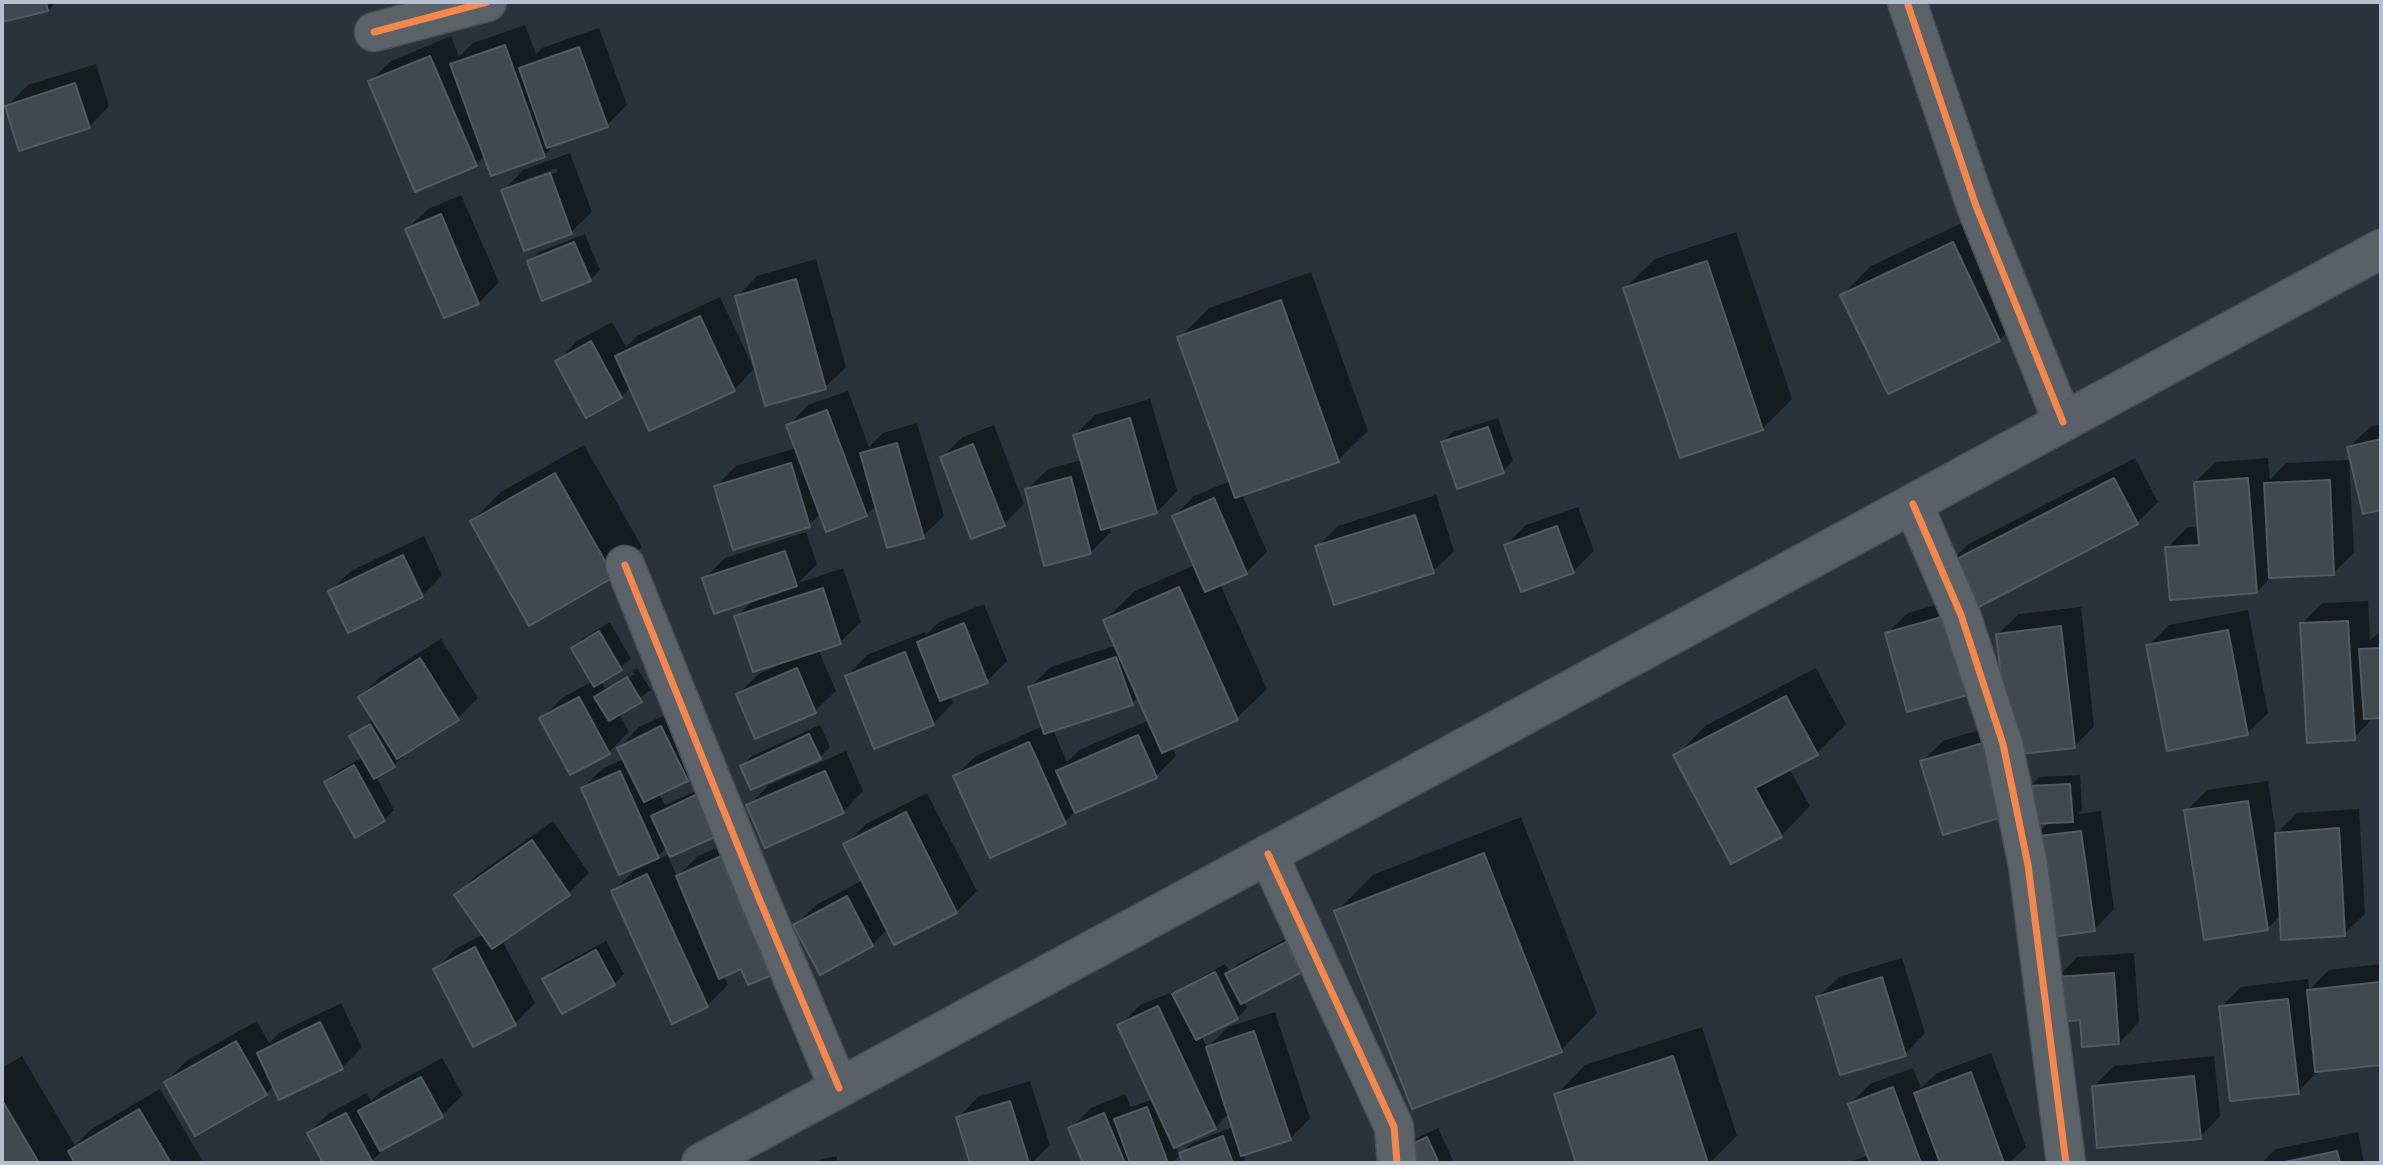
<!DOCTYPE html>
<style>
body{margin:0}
#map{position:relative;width:2383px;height:1165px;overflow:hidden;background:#2a333c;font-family:Mulish,sans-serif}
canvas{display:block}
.frame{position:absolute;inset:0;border:4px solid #b4c0cd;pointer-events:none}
</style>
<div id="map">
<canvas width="2383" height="1165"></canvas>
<div class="frame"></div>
</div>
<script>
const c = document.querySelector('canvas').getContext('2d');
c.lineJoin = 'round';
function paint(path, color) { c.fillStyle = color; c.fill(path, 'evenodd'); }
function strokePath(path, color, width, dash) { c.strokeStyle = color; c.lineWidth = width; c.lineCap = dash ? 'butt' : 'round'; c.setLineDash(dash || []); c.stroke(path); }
const shadow = new Path2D(`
 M 2,2 L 56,2 L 48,10 L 2,21 Z
 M 525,25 L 536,54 L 542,48 L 599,28 L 627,105 L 607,125 L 557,143 L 544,155 L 485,155 L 476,165 L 370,81 L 391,61 L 451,36 L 459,57 L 473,43 Z
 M 96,64 L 109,106 L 89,127 L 7,106 L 28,85 Z
 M 570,153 L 592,212 L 571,232 L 503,191 L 523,170 ZM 557,168 L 558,172 L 525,183 L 525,180 Z
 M 461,195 L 499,282 L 479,303 L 445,316 L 407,229 L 428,209 Z
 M 1983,213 L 2029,311 L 1999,340 L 1842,295 L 1871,266 Z
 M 1736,232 L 1792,399 L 1762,429 L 1625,288 L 1655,259 Z
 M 585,234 L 600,270 L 590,280 L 529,262 L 539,252 Z
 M 816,259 L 846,367 L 825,387 L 737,297 L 757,276 Z
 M 1311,272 L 1368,431 L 1338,460 L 1242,494 L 1267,552 L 1246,573 L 1220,584 L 1267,689 L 1237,718 L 1172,747 L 1176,756 L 1156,776 L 1076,811 L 1065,822 L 991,855 L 955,776 L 976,756 L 1043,726 L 1030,687 L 1051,667 L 1116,645 L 1105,620 L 1135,591 L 1195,565 L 1174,517 L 1194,496 L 1231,481 L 1179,338 L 1209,308 ZM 1139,696 L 1149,720 L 1079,750 L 1067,762 L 1053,730 L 1132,703 Z
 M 720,297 L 754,369 L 734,390 L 631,387 L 621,397 L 557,362 L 577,341 L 612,322 L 626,347 L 637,336 Z
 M 848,391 L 869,447 L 883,433 L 917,423 L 944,516 L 923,536 L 877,505 L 866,515 L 821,513 L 809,525 L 716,486 L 736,466 L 796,448 L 788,426 L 808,405 Z
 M 1150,399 L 1177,491 L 1157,512 L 1109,526 L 1111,532 L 1090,553 L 1027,489 L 1048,469 L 1082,460 L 1075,435 L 1095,415 Z
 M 1498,418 L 1513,461 L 1503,471 L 1443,442 L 1453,432 Z
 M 2381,424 L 2381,508 L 2364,512 L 2349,447 L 2370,427 Z
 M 994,425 L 1024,504 L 1004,524 L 942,457 L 963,437 Z
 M 584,445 L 642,547 L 613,576 L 472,521 L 501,492 Z
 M 2135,458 L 2158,502 L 2137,523 L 1973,608 L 1887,633 L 1908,613 L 1963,597 L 1947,566 L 1967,545 Z
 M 2268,458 L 2270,480 L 2286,463 L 2349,460 L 2354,553 L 2333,573 L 2272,576 L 2257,592 L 2167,548 L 2188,527 L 2199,527 L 2195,482 L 2216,462 Z
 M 1436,495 L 1454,551 L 1433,571 L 1317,547 L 1338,526 Z
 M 1578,507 L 1594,551 L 1573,572 L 1506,545 L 1526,525 Z
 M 806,532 L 817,564 L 798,583 L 843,568 L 861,622 L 840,642 L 818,649 L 836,691 L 815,711 L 756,737 L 738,694 L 759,674 L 781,664 L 736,617 L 754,599 L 704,579 L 725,558 Z
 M 424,536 L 442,575 L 422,596 L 330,591 L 351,571 Z
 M 2368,601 L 2370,641 L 2381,630 L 2381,716 L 2375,716 L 2354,738 L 2302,624 L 2322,603 Z
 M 984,604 L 1007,661 L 987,681 L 950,695 L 953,703 L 933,724 L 847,676 L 867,655 L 925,632 L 926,635 L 939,622 Z
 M 2081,607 L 2094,726 L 2074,747 L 1922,762 L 1943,741 L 2003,723 L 2008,738 L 1998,634 L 2019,614 Z
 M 2248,610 L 2268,713 L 2247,733 L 2148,646 L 2169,625 Z
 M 610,622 L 631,659 L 601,681 L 605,688 L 637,668 L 651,690 L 619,713 L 629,732 L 609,752 L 541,719 L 562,698 L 593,681 L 573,648 L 583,638 ZM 633,671 L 635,674 L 606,692 L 606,688 Z
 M 441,639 L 478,698 L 458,718 L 402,753 L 404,756 L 393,766 L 376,776 L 394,810 L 384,820 L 326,782 L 336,772 L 363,757 L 351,736 L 374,719 L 360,697 L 380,677 Z
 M 1816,668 L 1846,724 L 1817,753 L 1789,768 L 1810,806 L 1781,836 L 1676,756 L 1705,726 Z
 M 682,707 L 708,759 L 687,779 L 659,793 L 665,805 L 710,785 L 718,834 L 668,856 L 677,877 L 698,856 L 747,835 L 723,975 L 728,985 L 707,1006 L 613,891 L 634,871 L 652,862 L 583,788 L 603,768 L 624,759 L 619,748 L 639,727 ZM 667,847 L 670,854 L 652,862 Z
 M 820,725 L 830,747 L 820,757 L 742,766 L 752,756 Z
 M 846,751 L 863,791 L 843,812 L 748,806 L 769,785 Z
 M 2080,775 L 2082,810 L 2078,814 L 2101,811 L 2114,909 L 2094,930 L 2033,838 L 2049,822 L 2029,787 L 2039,777 Z
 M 2268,781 L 2276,834 L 2297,813 L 2359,809 L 2365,914 L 2344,934 L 2282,914 L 2267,929 L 2186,811 L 2207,790 Z
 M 927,793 L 977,891 L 956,912 L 888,929 L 872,945 L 795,925 L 816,905 L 863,880 L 845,845 L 866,824 Z
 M 1521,817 L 1597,1013 L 1561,1050 L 1336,912 L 1373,875 Z
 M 553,821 L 589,873 L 569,893 L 502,940 L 535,1003 L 515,1023 L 435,970 L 455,949 L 484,934 L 456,895 L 477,875 Z
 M 1296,933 L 1311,961 L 1244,1001 L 1247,1008 L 1237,1018 L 1201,1035 L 1207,1048 L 1228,1027 L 1275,1012 L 1310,1118 L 1290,1139 L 1243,1154 L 1245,1160 L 1242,1163 L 1185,1163 L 1181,1153 L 1192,1143 L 1233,1127 L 1229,1113 L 1215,1128 L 1175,1146 L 1179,1156 L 1172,1163 L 1085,1163 L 1070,1129 L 1091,1108 L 1125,1094 L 1131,1107 L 1154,1099 L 1119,1026 L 1140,1005 L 1180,989 L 1225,964 L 1230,972 L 1238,964 Z
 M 606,941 L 624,974 L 614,984 L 544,979 L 554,969 Z
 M 2134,953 L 2139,1022 L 2119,1043 L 2057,978 L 2077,957 Z
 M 1902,958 L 1925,1033 L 1905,1054 L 1818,997 L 1839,977 Z
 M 2381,964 L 2381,1063 L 2319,1070 L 2298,1092 L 2221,1007 L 2241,987 L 2308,979 L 2309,990 L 2329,970 Z
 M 341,1003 L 362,1047 L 342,1068 L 274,1086 L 266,1094 L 166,1082 L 186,1061 L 257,1021 L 269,1043 L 279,1033 Z
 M 1702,1027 L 1737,1136 L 1710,1163 L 1637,1163 L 1636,1159 L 1624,1163 L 1578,1163 L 1556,1095 L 1585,1065 Z
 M 1991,1053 L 2026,1147 L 2009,1163 L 1847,1163 L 1869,1155 L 1850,1104 L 1870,1084 L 1913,1068 L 1921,1088 L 1937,1073 Z
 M 22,1056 L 75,1146 L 90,1130 L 160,1089 L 202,1160 L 199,1163 L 2,1163 L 2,1068 Z
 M 2214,1056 L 2220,1116 L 2200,1137 L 2094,1086 L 2114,1066 Z
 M 442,1058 L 463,1095 L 442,1115 L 390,1144 L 369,1163 L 325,1163 L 309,1133 L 329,1113 L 367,1093 L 371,1101 L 381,1091 Z
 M 1030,1081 L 1050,1145 L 1032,1163 L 972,1163 L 958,1118 L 978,1097 Z
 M 1438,1128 L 1454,1163 L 1411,1163 L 1404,1149 L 1415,1139 Z
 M 2358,1132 L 2364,1163 L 2261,1163 L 2276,1149 Z
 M 836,1156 L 838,1163 L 807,1163 Z`);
const building = new Path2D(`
 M 2,2 L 46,2 L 48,11 L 2,22 Z
 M 505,45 L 545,157 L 491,176 L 450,64 Z
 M 579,47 L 608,127 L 547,148 L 519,68 Z
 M 430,56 L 477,166 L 415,192 L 368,81 Z
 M 75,83 L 90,128 L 19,151 L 5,106 Z
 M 550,173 L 572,234 L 524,251 L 501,190 Z
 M 441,214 L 479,304 L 444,318 L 405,229 Z
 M 574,242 L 591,281 L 542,301 L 527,261 Z
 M 1953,242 L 2000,341 L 1888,394 L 1840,295 Z
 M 1707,261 L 1763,430 L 1680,458 L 1623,288 Z
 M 796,279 L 826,389 L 765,406 L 735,296 Z
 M 1281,300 L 1339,462 L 1235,498 L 1177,337 Z
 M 700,316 L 735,391 L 649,431 L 615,356 Z
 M 591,341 L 622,398 L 586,418 L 555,361 Z
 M 827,410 L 867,516 L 826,532 L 786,425 Z
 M 1130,418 L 1157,513 L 1101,530 L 1073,435 Z
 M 1488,427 L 1504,473 L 1457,489 L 1441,442 Z
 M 2381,439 L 2381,510 L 2363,514 L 2347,447 Z
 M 897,443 L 924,538 L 887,548 L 860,453 Z
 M 973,444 L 1005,526 L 971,539 L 940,457 Z
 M 791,463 L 810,527 L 733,550 L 714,486 Z
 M 555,473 L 614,577 L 529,626 L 470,521 Z
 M 1071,477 L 1091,554 L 1044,566 L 1025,489 Z
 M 2114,478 L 2138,524 L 1969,612 L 1945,565 Z
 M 2248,478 L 2257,593 L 2170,600 L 2165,547 L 2199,545 L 2194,482 Z
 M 2330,480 L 2334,575 L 2269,578 L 2264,483 Z
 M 1214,498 L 1247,574 L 1205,592 L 1172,516 Z
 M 1415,515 L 1434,573 L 1334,605 L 1315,546 Z
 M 1557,526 L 1574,573 L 1521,592 L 1504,545 Z
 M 785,551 L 797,586 L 714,614 L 702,578 Z
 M 403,555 L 423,597 L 348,633 L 328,591 Z
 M 1179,587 L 1238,720 L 1162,753 L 1103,620 Z
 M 823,588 L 841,644 L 753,672 L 734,616 Z
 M 1949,615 L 1971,694 L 1907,712 L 1885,633 Z
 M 2348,621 L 2355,740 L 2307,743 L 2300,623 Z
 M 964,623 L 988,683 L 940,701 L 917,642 Z
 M 2061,626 L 2075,748 L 2010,755 L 1996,634 Z
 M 2228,630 L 2248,735 L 2167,751 L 2146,645 Z
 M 599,631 L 622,670 L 594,687 L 571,648 Z
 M 2381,648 L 2381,718 L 2364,719 L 2359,649 Z
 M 905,652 L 934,725 L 874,749 L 845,676 Z
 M 1116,657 L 1133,705 L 1044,734 L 1028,687 Z
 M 420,658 L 459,720 L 397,759 L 358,697 Z
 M 797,668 L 816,713 L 755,739 L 736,694 Z
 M 627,677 L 642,702 L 609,721 L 594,697 Z
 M 1786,696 L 1818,755 L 1755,788 L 1782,837 L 1731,864 L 1673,755 Z
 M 579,697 L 610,754 L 570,775 L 539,718 Z
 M 370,724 L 395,767 L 374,779 L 349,736 Z
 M 661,726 L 688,781 L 644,802 L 617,748 Z
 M 809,734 L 821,759 L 751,790 L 740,766 Z
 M 1138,735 L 1157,778 L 1075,813 L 1056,771 Z
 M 1029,742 L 1066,824 L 990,858 L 953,776 Z
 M 1983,743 L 2005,816 L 1943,835 L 1920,761 Z
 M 354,765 L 385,821 L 355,838 L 324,782 Z
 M 620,771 L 659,858 L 619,875 L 581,788 Z
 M 825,771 L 844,813 L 765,848 L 746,805 Z
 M 2070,784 L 2073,822 L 2029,824 L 2027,786 Z
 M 700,793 L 719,835 L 670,857 L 651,816 Z
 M 2248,801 L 2268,930 L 2204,940 L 2184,810 Z
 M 906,812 L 957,913 L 894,945 L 843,844 Z
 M 2339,828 L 2345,936 L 2281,940 L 2275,833 Z
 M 2081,831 L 2095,931 L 2044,938 L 2031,837 Z
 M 532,840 L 570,895 L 492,949 L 454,895 Z
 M 1484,853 L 1562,1052 L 1412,1109 L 1334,911 Z
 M 726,854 L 777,973 L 748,985 L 741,969 L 719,979 L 676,876 Z
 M 647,874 L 708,1007 L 672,1024 L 611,891 Z
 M 847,896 L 873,946 L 820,975 L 793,925 Z
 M 1286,942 L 1302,972 L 1241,1004 L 1225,974 Z
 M 475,947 L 516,1025 L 473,1047 L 433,969 Z
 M 596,950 L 615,985 L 562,1014 L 542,979 Z
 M 1215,972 L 1238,1019 L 1196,1040 L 1172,994 Z
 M 2114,973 L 2119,1044 L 2082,1047 L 2080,1020 L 2058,1022 L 2055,977 Z
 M 1882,977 L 1906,1056 L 1840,1075 L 1816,997 Z
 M 2380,982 L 2381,1065 L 2315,1072 L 2307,990 Z
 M 2288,999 L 2299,1094 L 2230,1101 L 2219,1006 Z
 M 1158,1006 L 1216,1129 L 1174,1148 L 1117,1025 Z
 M 320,1022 L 343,1069 L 279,1100 L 257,1053 Z
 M 1254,1031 L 1291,1140 L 1241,1156 L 1206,1047 Z
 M 236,1041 L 267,1095 L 195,1136 L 164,1082 Z
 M 1673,1056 L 1708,1163 L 1576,1163 L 1554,1094 Z
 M 1971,1072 L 2004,1163 L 1940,1163 L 1914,1093 Z
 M 2194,1076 L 2201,1139 L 2097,1148 L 2092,1086 Z
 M 421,1077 L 443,1117 L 380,1151 L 358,1111 Z
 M 1893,1087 L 1921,1163 L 1870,1163 L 1848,1104 Z
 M 2,1100 L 39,1163 L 2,1163 Z
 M 1010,1101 L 1029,1163 L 970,1163 L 956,1117 Z
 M 1147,1107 L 1168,1163 L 1130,1163 L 1114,1119 Z
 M 139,1109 L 171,1163 L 75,1163 L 68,1151 Z
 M 346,1113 L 373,1163 L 323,1163 L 307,1133 Z
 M 1104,1113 L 1125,1163 L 1083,1163 L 1068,1128 Z
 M 1223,1136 L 1233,1163 L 1183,1163 L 1179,1153 Z
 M 1427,1137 L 1439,1163 L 1409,1163 L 1402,1149 Z
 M 2337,1151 L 2340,1163 L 2280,1163 Z`);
const street = new Path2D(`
 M 1907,2 L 1976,206 L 2063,422
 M 374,32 L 487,2
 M 1913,504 L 1961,615 L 2003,744 L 2028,865 L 2066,1163
 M 625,565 L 758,896 L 839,1088
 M 1268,854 L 1394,1127 L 1397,1163`);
const secondary = new Path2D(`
 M 701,1163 L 2381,249`);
const cycleway = new Path2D(`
 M 1907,2 L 1976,206 L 2063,422
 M 374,32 L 487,2
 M 1913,504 L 1961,615 L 2003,744 L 2028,865 L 2066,1163
 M 625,565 L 758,896 L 839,1088
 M 1268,854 L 1394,1127 L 1397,1163`);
paint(shadow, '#0007');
paint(building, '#414950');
strokePath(building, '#525a63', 2);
strokePath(street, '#494f56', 41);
strokePath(secondary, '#494f56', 41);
strokePath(street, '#5b6268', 38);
strokePath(secondary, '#596067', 38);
strokePath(cycleway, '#f5874c', 7);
</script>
